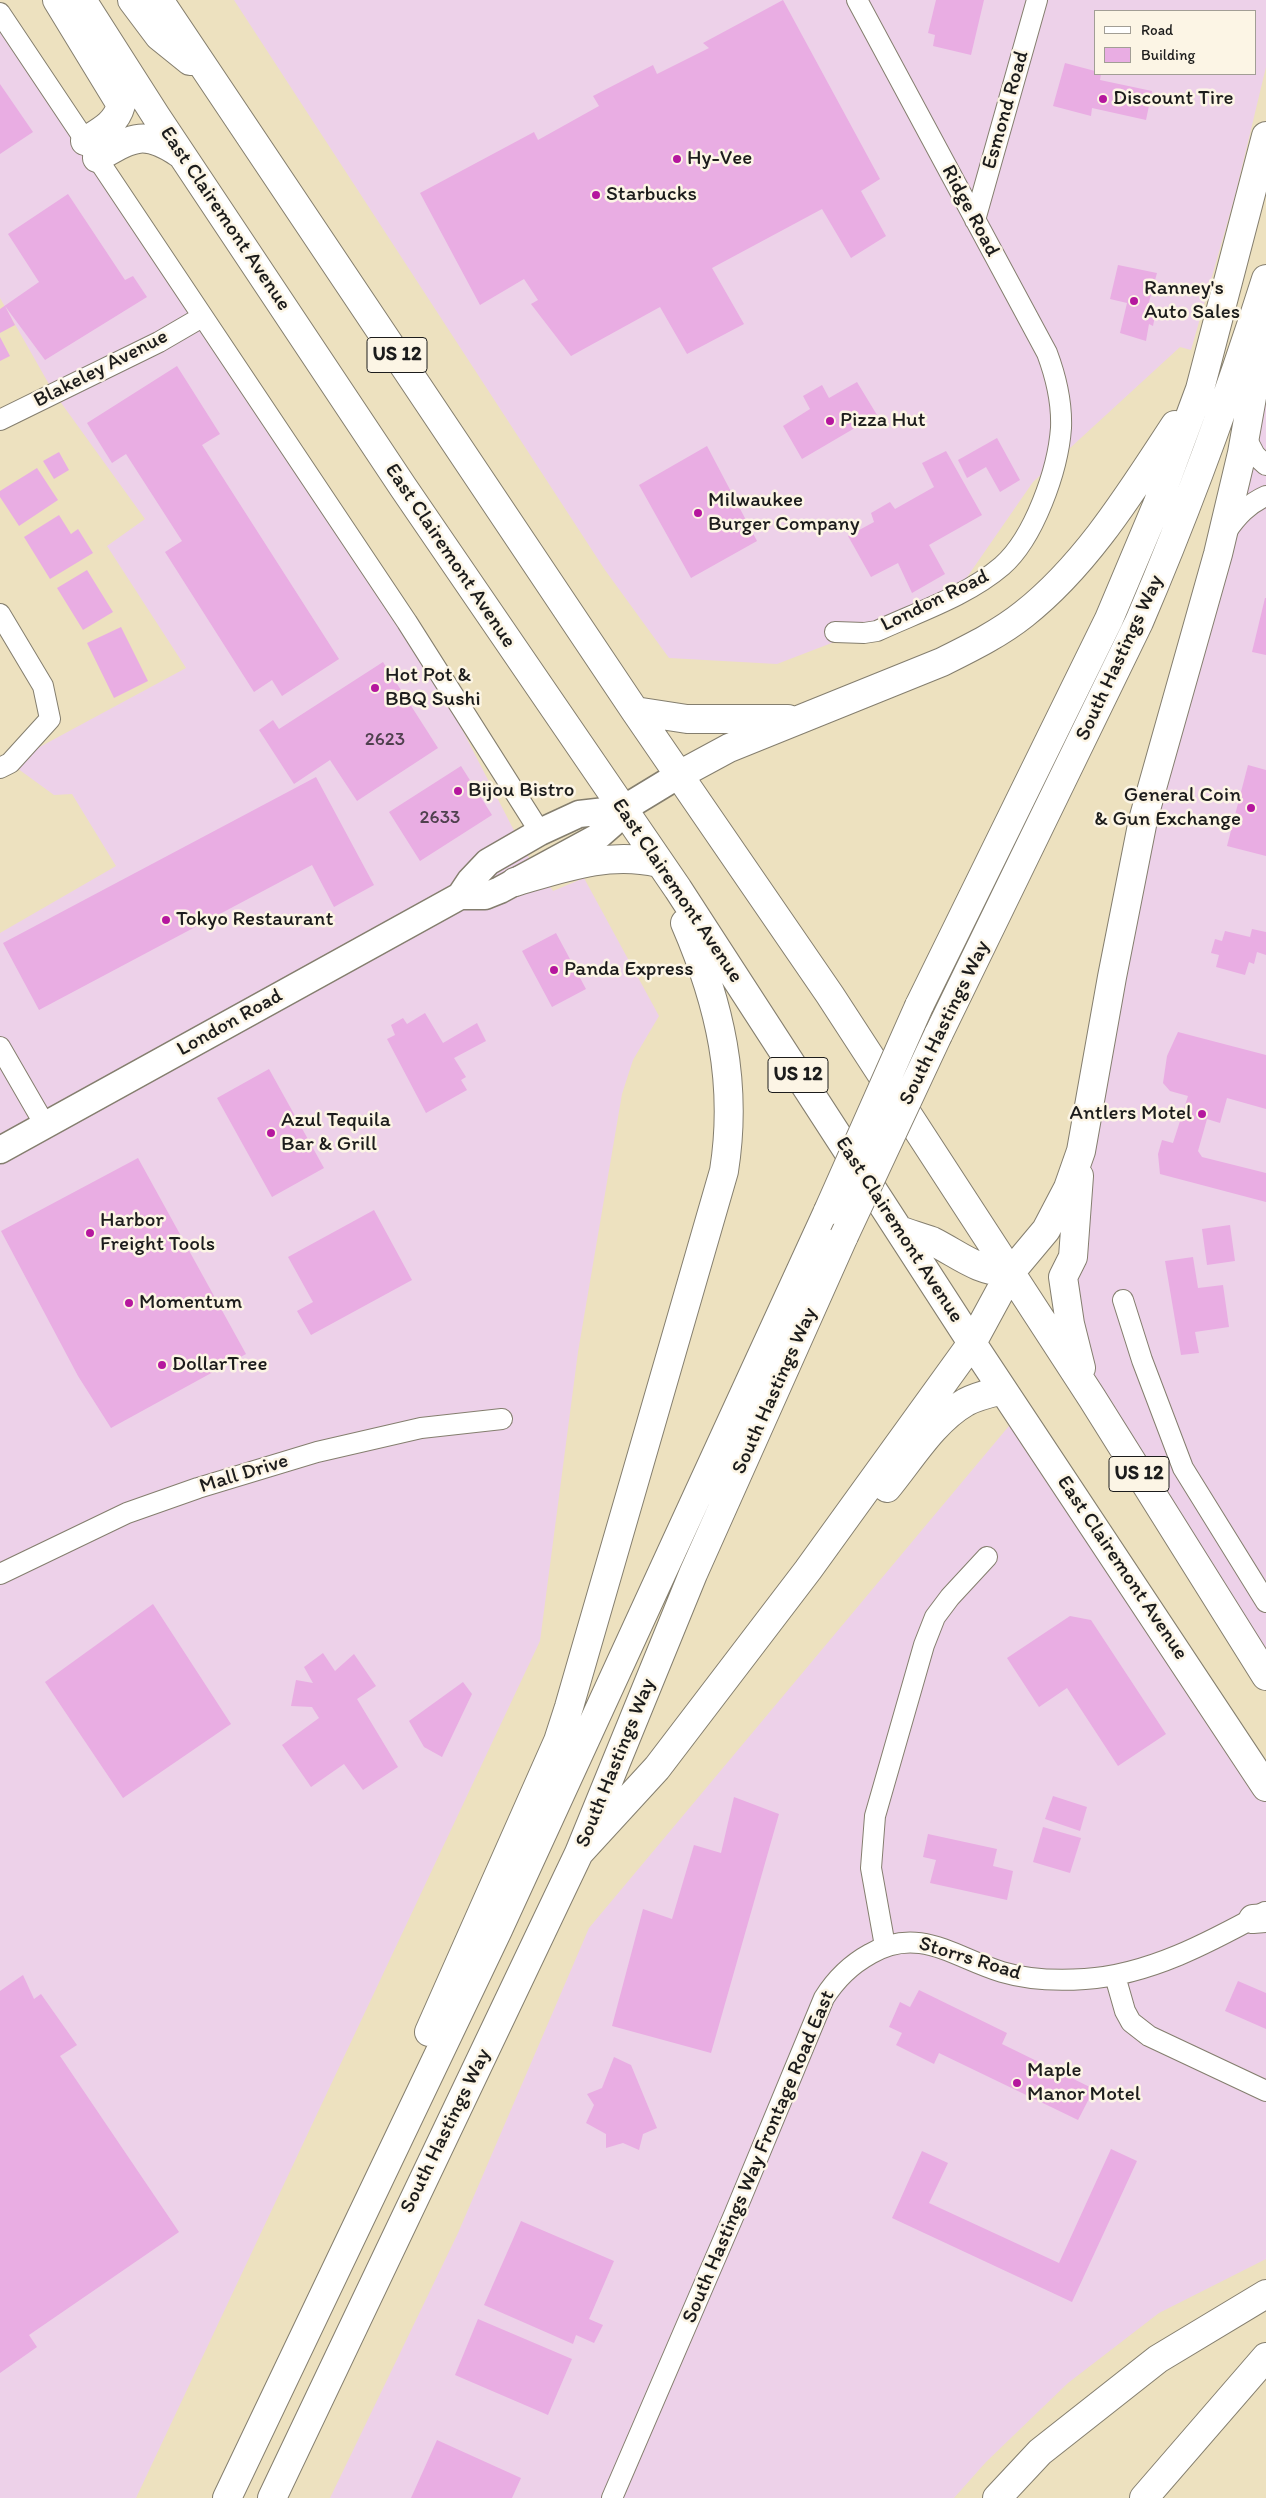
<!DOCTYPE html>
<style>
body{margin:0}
#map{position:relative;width:1266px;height:2498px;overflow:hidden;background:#ede1bf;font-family:Itim,sans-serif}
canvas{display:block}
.legend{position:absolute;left:1094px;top:10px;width:162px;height:65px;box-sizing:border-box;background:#fcf5e5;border:1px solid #a29e95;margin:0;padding:6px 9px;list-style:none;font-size:15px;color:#1c1c1c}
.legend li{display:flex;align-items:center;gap:10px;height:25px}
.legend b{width:25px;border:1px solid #a29e95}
</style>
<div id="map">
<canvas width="1266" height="2498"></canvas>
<ul class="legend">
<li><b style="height:6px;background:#fff"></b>Road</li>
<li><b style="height:14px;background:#e9ade3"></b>Building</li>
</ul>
</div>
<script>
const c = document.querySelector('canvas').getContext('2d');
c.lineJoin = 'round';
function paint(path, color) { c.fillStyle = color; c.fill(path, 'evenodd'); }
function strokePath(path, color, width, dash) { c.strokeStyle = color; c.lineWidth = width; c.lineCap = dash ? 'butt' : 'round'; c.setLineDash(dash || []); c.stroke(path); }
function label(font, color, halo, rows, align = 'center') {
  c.font = font + ' Itim,sans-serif'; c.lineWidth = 5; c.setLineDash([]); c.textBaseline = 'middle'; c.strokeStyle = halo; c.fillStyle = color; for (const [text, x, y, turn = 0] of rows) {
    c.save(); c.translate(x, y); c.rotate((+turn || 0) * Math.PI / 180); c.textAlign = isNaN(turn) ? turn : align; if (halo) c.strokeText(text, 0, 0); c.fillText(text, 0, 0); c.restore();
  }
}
const built = new Path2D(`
 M 234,0 L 1266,0 L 1266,67 L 1235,196 L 1191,350 L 1180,347 L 1033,482 L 954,596 L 777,664 L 669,658 L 605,570 ZM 1095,11 L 1255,11 L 1255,74 L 1095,74 Z
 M 0,13 L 407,622 L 525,852 L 553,891 L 584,878 L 659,1016 L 633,1060 L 622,1094 L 578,1352 L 540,1641 L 136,2498 L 0,2498 L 0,933 L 116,866 L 72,794 L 54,795 L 10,763 L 186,668 L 107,546 L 145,519 L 54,393 L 0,298 Z
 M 1266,337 L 1266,1676 L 1092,1398 L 1073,1257 L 1081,1151 Z
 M 1019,1414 L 1266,1787 L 1266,2259 L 1159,2313 L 1068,2383 L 986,2462 L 954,2498 L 330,2498 L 458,2233 L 589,1928 Z`);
const building = new Path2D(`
 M 783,0 L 880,179 L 861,191 L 886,236 L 851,258 L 822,209 L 712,268 L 744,324 L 687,354 L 660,307 L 571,356 L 531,304 L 538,300 L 524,279 L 480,305 L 420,193 L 534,132 L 538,140 L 599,106 L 593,96 L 653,65 L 657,74 L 709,48 L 703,43 Z
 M 936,0 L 984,0 L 971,55 L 933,46 L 935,35 L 928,33 Z
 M 1065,63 L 1095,71 L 1095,74 L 1101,74 L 1100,80 L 1152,91 L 1146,120 L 1092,108 L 1091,116 L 1053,106 Z
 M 0,84 L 33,132 L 0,154 Z
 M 68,194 L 125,280 L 133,276 L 147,297 L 45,360 L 5,306 L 15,325 L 0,333 L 0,309 L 39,282 L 8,234 Z
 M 1118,265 L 1157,273 L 1147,309 L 1156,311 L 1153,326 L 1149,324 L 1146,341 L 1120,333 L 1127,303 L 1110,299 Z
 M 0,337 L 10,356 L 0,361 Z
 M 177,366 L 220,434 L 202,445 L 339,659 L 282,696 L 272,680 L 254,692 L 165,552 L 182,541 L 126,454 L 112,463 L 87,423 Z
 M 857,382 L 877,415 L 802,459 L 783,426 L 810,409 L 803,396 L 822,385 L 829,398 Z
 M 997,438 L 1020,480 L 1000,492 L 986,467 L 967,478 L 958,460 Z
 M 707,446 L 757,541 L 691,578 L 639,485 Z
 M 946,451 L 982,515 L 929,545 L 945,574 L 912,593 L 898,563 L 871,577 L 848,536 L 874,522 L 871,513 L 890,502 L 895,509 L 934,487 L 922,463 Z
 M 59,452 L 69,470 L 54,479 L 43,461 Z
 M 37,468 L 58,500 L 19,526 L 0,497 L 0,491 Z
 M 59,515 L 71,534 L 78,529 L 93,553 L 50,579 L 24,537 Z
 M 87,570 L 113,612 L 83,630 L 57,588 Z
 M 1265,598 L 1266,598 L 1266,655 L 1252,652 Z
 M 121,627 L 148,681 L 114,698 L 87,643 Z
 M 383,662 L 438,748 L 357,801 L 330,760 L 294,784 L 259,730 L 273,720 L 279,729 Z
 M 1248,765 L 1266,770 L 1266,856 L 1227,846 Z
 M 461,766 L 492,815 L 420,861 L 389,812 Z
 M 316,777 L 374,885 L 334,907 L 312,865 L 39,1010 L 3,943 Z
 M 1252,929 L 1266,932 L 1266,955 L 1257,952 L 1254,964 L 1249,962 L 1245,975 L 1216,967 L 1219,955 L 1211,953 L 1215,939 L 1222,941 L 1225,931 L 1250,937 Z
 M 556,933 L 586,989 L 552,1007 L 522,951 Z
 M 425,1013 L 443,1043 L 477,1023 L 486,1041 L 454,1058 L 466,1077 L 461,1080 L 467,1090 L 426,1113 L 387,1039 L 395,1035 L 391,1025 L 403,1018 L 407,1024 Z
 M 1178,1032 L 1266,1055 L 1266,1109 L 1227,1098 L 1220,1123 L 1207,1119 L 1198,1151 L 1202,1157 L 1266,1173 L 1266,1202 L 1160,1174 L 1158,1154 L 1162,1140 L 1173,1143 L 1188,1096 L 1170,1091 L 1163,1083 L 1167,1056 Z
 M 269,1069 L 324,1168 L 272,1197 L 217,1098 Z
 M 138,1158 L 246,1354 L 111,1428 L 78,1376 L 1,1231 Z
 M 374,1210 L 412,1280 L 311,1335 L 297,1311 L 313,1302 L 288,1257 Z
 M 1230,1225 L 1235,1261 L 1207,1265 L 1202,1229 Z
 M 1193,1257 L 1198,1288 L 1223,1285 L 1229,1327 L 1195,1332 L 1199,1353 L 1181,1355 L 1165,1261 Z
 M 153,1604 L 231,1724 L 123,1798 L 45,1682 Z
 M 1070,1616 L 1091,1620 L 1166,1734 L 1118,1766 L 1067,1688 L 1039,1707 L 1007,1658 Z
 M 323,1653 L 335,1671 L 354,1654 L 376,1686 L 357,1699 L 398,1767 L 363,1790 L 344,1764 L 311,1787 L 282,1745 L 319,1718 L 312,1707 L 291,1706 L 296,1680 L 313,1683 L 304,1667 Z
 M 463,1682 L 472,1694 L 442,1757 L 424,1747 L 409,1721 Z
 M 1053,1796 L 1087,1807 L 1080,1831 L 1045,1819 Z
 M 734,1797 L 779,1814 L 711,2053 L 612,2026 L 643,1909 L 672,1919 L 694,1845 L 721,1853 Z
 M 1043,1827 L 1081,1838 L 1070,1873 L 1033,1862 Z
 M 928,1834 L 997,1849 L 993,1866 L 1013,1871 L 1007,1900 L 930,1883 L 936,1860 L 923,1857 Z
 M 23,1975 L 34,1999 L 41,1994 L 77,2045 L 60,2056 L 179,2232 L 29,2335 L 37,2347 L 0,2373 L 0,1991 Z
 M 1238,1981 L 1266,1993 L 1266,2029 L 1225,2011 Z
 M 919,1990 L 1007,2033 L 1002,2044 L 1094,2089 L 1078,2120 L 939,2053 L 934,2064 L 896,2045 L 902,2033 L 889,2027 L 900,2002 L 910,2007 Z
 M 614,2057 L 631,2065 L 657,2128 L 643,2134 L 639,2150 L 623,2143 L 606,2148 L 606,2134 L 586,2123 L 594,2105 L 587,2094 L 602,2088 Z
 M 1111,2149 L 1137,2161 L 1072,2302 L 892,2218 L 922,2151 L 948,2163 L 929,2203 L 1059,2263 Z
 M 521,2221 L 614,2261 L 589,2319 L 603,2325 L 594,2343 L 576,2335 L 573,2344 L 484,2305 Z
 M 478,2319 L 572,2359 L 548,2415 L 455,2375 Z
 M 437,2440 L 521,2478 L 512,2498 L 411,2498 Z`);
const minor = new Path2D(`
 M 0,13 L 407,622 L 540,832
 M 975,220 L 1037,0
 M 0,420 L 159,342 L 202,317
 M 1245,436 L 1255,455 L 1266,465
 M 1226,532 C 1237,516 1248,504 1266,496
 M 0,614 L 43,686 L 50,719 L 10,763 L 0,768
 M 835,632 L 864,633 L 877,631 C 918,612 967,596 1002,566 C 1034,538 1058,470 1061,428 C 1062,403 1056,377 1047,353 L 857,0
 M 0,1047 L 45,1125
 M 1123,1300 L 1142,1360 L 1183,1468 L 1266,1602
 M 0,1574 L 127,1513 L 198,1488 L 317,1452 L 421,1428 L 502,1419
 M 885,1946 L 871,1868 L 875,1816 L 924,1645 L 935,1617 L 950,1597 L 987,1557
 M 1115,1976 L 1125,2011 L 1131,2022 L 1149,2036 L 1266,2091
 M 612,2498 L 734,2215 L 824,1998 C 836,1979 850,1965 870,1954 C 919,1925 955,1958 1002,1972 C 1029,1980 1057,1981 1085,1979 C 1149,1975 1210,1942 1265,1912`);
const tertiary = new Path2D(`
 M 460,896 L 485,896 L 500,890 L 596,838 L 612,824 L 623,809 L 679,775
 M 0,1150 L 460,896 L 470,881 L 488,862 L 540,832 L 579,814 L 623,809`);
const primary = new Path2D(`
 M 57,0 L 121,105 C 116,124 101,131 85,141
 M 82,0 L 156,116 L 403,487 L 678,889 L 972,1343 L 1266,1787
 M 132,0 L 159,36 L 190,61
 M 159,0 L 635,711 L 830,995 L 1092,1398 L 1266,1676
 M 97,158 C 132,138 143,129 179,153
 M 635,711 L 687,719 L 788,719
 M 679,775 L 729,748 L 942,662 C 970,648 999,634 1024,614 C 1087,564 1131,492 1175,425
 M 515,882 C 563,868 608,851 659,863
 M 919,1006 L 1109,619 L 1157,505 L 1200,389 L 1266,136
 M 938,1035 L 1139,622 C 1187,510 1229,396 1266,279
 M 1079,1176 L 1073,1257 L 1063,1277 L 1070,1324 L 1081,1368
 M 899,1230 C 910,1234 921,1237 932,1241 C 960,1255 976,1271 1010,1273
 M 887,1488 C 911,1459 933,1421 966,1402 C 977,1396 991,1393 1003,1390
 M 579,1853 L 657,1768 L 808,1570 L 972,1343 L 1010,1273 L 1046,1230 L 1068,1188 L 1081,1151 L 1112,977 L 1143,820 L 1218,554 L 1242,453 L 1266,319
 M 1253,1919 L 1266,1918
 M 429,2032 L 558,1741 L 569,1707 L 724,1171 C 738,1083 720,1004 685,923
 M 227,2498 L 498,1930 L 828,1211
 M 272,2498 L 579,1853 L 693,1574 L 844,1236`);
const motorway = new Path2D(`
 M 997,2498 L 1040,2452 L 1158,2359 L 1266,2294
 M 1144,2498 L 1266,2357`);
const primaryBridge = new Path2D(`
 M 828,1211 L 919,1006
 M 844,1236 L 938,1035`);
const markers = [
 [1103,99,5,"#b5179e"],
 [677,159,5,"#b5179e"],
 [596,195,5,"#b5179e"],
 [1134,301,5,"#b5179e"],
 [830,421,5,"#b5179e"],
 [698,513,5,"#b5179e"],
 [375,688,5,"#b5179e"],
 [458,791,5,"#b5179e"],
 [1251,808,5,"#b5179e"],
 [166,920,5,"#b5179e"],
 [554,970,5,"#b5179e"],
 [1202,1114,5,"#b5179e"],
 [271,1133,5,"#b5179e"],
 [90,1233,5,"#b5179e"],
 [129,1303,5,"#b5179e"],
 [162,1365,5,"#b5179e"],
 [1017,2083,5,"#b5179e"]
];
const numberNames = [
 ["2623",385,740],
 ["2633",440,818]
];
const shields = [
 [397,355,60],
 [798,1075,60],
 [1139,1474,60]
];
const shieldNames = [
 ["US 12",397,355],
 ["US 12",798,1075],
 ["US 12",1139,1474]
];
const poiNames = [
 ["Discount Tire",1113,99],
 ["Hy-Vee",687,159],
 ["Starbucks",606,195],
 ["Ranney's",1144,289],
 ["Auto Sales",1144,313],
 ["Pizza Hut",840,421],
 ["Milwaukee",708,501],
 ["Burger Company",708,525],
 ["Hot Pot &",385,676],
 ["BBQ Sushi",385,700],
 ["Bijou Bistro",468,791],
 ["General Coin",1241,796,"right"],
 ["& Gun Exchange",1241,820,"right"],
 ["Tokyo Restaurant",176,920],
 ["Panda Express",564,970],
 ["Antlers Motel",1192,1114,"right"],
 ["Azul Tequila",281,1121],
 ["Bar & Grill",281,1145],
 ["Harbor",100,1221],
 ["Freight Tools",100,1245],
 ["Momentum",139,1303],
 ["DollarTree",172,1365],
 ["Maple",1027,2071],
 ["Manor Motel",1027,2095]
];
const streetNames = [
 ["Esmond Road",1006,110,-74],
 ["Ridge Road",970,211,62],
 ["East Clairemont Avenue",225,219,56],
 ["Blakeley Avenue",101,369,-27],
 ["East Clairemont Avenue",450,556,56],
 ["London Road",935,601,-26],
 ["South Hastings Way",1120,658,-65],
 ["East Clairemont Avenue",677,891,56],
 ["London Road",230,1023,-29],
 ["South Hastings Way",945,1023,-64],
 ["East Clairemont Avenue",899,1230,57],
 ["South Hastings Way",775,1391,-66],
 ["Mall Drive",244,1474,-17],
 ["East Clairemont Avenue",1122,1568,56],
 ["South Hastings Way",616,1763,-68],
 ["Storrs Road",970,1959,17],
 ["South Hastings Way",446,2131,-64],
 ["South Hastings Way Frontage Road East",759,2157,-67]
];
paint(built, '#edd1e9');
paint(building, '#e9ade3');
strokePath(minor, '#847e6e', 22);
strokePath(tertiary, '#847e6e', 29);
strokePath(primary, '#847e6e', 30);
strokePath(motorway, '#847e6e', 30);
strokePath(minor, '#fff', 20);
strokePath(tertiary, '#fff', 26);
strokePath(primary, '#fff', 28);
strokePath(motorway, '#fff', 28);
strokePath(primaryBridge, '#847e6e', 30, []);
strokePath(primaryBridge, '#fff', 28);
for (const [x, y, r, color] of markers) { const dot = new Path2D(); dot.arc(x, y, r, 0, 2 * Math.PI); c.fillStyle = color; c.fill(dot); strokePath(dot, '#fcf5e5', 2); }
label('19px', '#4f404e', null, numberNames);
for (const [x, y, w] of shields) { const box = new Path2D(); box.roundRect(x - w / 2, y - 17.5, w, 35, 4); c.fillStyle = '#fcf5e5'; c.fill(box); strokePath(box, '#1c1c1c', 1); }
label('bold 20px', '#1c1c1c', null, shieldNames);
label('21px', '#1c1c1c', '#fcf5e5', poiNames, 'left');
label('21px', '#1c1c1c', '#fcf5e5', streetNames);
</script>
